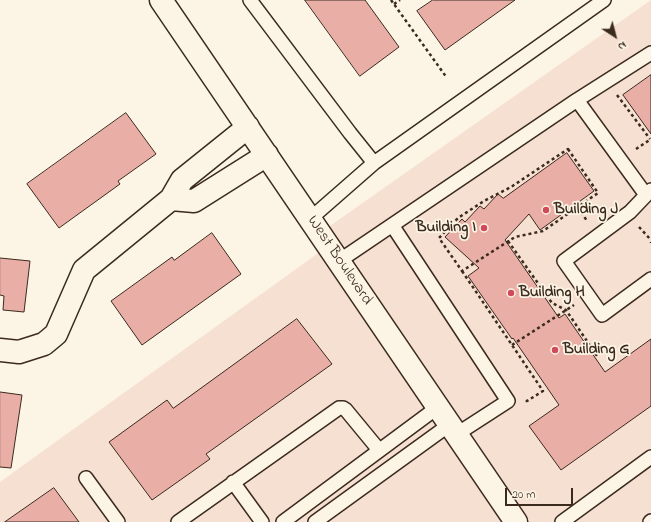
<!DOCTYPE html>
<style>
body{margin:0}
#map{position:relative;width:651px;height:522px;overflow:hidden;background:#fcf5e5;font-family:"Indie Flower",sans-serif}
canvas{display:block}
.north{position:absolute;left:595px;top:16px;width:40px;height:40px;-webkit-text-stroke:3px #fcf5e5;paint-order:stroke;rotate:144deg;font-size:11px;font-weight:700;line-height:16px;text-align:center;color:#3b2a1e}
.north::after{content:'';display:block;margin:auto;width:14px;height:18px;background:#3b2a1e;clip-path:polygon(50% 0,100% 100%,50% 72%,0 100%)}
.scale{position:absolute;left:505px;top:488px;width:68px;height:18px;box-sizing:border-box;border:2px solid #3b2a1e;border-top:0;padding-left:5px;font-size:12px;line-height:14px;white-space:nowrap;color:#3b2a1e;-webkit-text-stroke:3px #fcf5e5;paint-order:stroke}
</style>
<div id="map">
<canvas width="651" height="522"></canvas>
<div class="north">N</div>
<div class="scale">20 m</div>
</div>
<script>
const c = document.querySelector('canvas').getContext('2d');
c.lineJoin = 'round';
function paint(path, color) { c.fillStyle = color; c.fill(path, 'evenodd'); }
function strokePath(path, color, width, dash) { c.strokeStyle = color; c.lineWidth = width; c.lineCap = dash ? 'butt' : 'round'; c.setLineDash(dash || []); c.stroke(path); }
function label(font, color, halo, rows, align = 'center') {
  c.font = font + ' "Indie Flower",sans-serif'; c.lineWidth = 3.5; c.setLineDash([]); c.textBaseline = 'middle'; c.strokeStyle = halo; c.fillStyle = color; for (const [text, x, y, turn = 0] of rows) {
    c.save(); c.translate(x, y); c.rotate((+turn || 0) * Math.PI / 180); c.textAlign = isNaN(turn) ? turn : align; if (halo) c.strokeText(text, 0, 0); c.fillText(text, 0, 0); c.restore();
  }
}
const built = new Path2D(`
 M 651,0 L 651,522 L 0,522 L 0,482 L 328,246 L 320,233 Z`);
const building = new Path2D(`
 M 305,0 L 365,0 L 399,47 L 360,76 Z
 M 433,0 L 515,0 L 445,50 L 417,11 Z
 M 651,75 L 651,134 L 623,95 Z
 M 126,113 L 156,154 L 118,181 L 120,184 L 59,228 L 27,184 Z
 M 567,153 L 594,191 L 540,230 L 529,214 L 505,240 L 559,318 L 565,314 L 605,372 L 651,339 L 651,406 L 561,470 L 529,426 L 559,405 L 513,338 L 512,339 L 468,276 L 479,268 L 445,237 L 462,219 L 465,222 L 480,206 L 484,209 L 498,194 L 503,198 Z
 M 212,233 L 241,274 L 142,345 L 111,301 L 172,257 L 174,260 Z
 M 0,258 L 30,261 L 24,312 L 3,310 L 4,296 L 0,295 Z
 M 297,319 L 332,364 L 206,454 L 210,459 L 152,500 L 109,442 L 167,400 L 173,408 Z
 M 0,392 L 22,395 L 11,468 L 0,467 Z
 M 54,488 L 79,522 L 5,522 Z`);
const path = new Path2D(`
 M 391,0 L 447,78
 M 394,4 L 400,0
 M 617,95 L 650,139
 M 568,149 L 598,193 L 543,231 L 515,237 L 462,271 L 439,238 L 458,218 L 484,201 L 511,187 Z
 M 636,149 L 651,139
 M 578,207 L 587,221
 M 639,227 L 651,240
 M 508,241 L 552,303 L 566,310 L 597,356
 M 651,242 L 651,243
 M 462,271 L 543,391 L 527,401 L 525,401
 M 512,345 L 574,305`);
const lane = new Path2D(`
 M 250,0 L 350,133 L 374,163
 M 577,100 L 651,53
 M 651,190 L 630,212 L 564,261 L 602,315 L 651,279
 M 310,219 L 374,163 L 604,0
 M 392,225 L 508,401 L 457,434
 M 339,261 L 577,100 L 646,195
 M 86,478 L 118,522
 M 233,482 L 262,522
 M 178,522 L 339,408 L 343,408 L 346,410 L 379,450
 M 283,522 L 438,407
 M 315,522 L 449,425
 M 562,522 L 651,457
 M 650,522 L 651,521`);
const street = new Path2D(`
 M 161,0 L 516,522
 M 171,199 L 194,201 L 267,155
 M 0,350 L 19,352 L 44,344 L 56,334 L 84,270 L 171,199 L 182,180 L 248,127`);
const markers = [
 [546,210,4,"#d1495b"],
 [484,228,4,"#d1495b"],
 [511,293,4,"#d1495b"],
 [555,350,4,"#d1495b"]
];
const poiNames = [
 ["Building J",554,210],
 ["Building I",476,228,"right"],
 ["Building H",519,293],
 ["Building G",563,350]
];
const streetNames = [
 ["West Boulevard",339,261,56]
];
paint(built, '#f6e0d2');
paint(building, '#e9afa7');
strokePath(building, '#3b2a1e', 1);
strokePath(lane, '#3b2a1e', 16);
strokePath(street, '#3b2a1e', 25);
strokePath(path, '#3b2a1e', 2.5, [3, 3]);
strokePath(lane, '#fcf5e5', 13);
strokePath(street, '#fcf5e5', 22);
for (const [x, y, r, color] of markers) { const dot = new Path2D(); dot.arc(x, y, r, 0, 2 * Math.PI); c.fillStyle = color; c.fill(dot); strokePath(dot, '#fcf5e5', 1.5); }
label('bold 16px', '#3b2a1e', '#fcf5e5', poiNames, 'left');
label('16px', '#3b2a1e', '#fcf5e5', streetNames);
</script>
